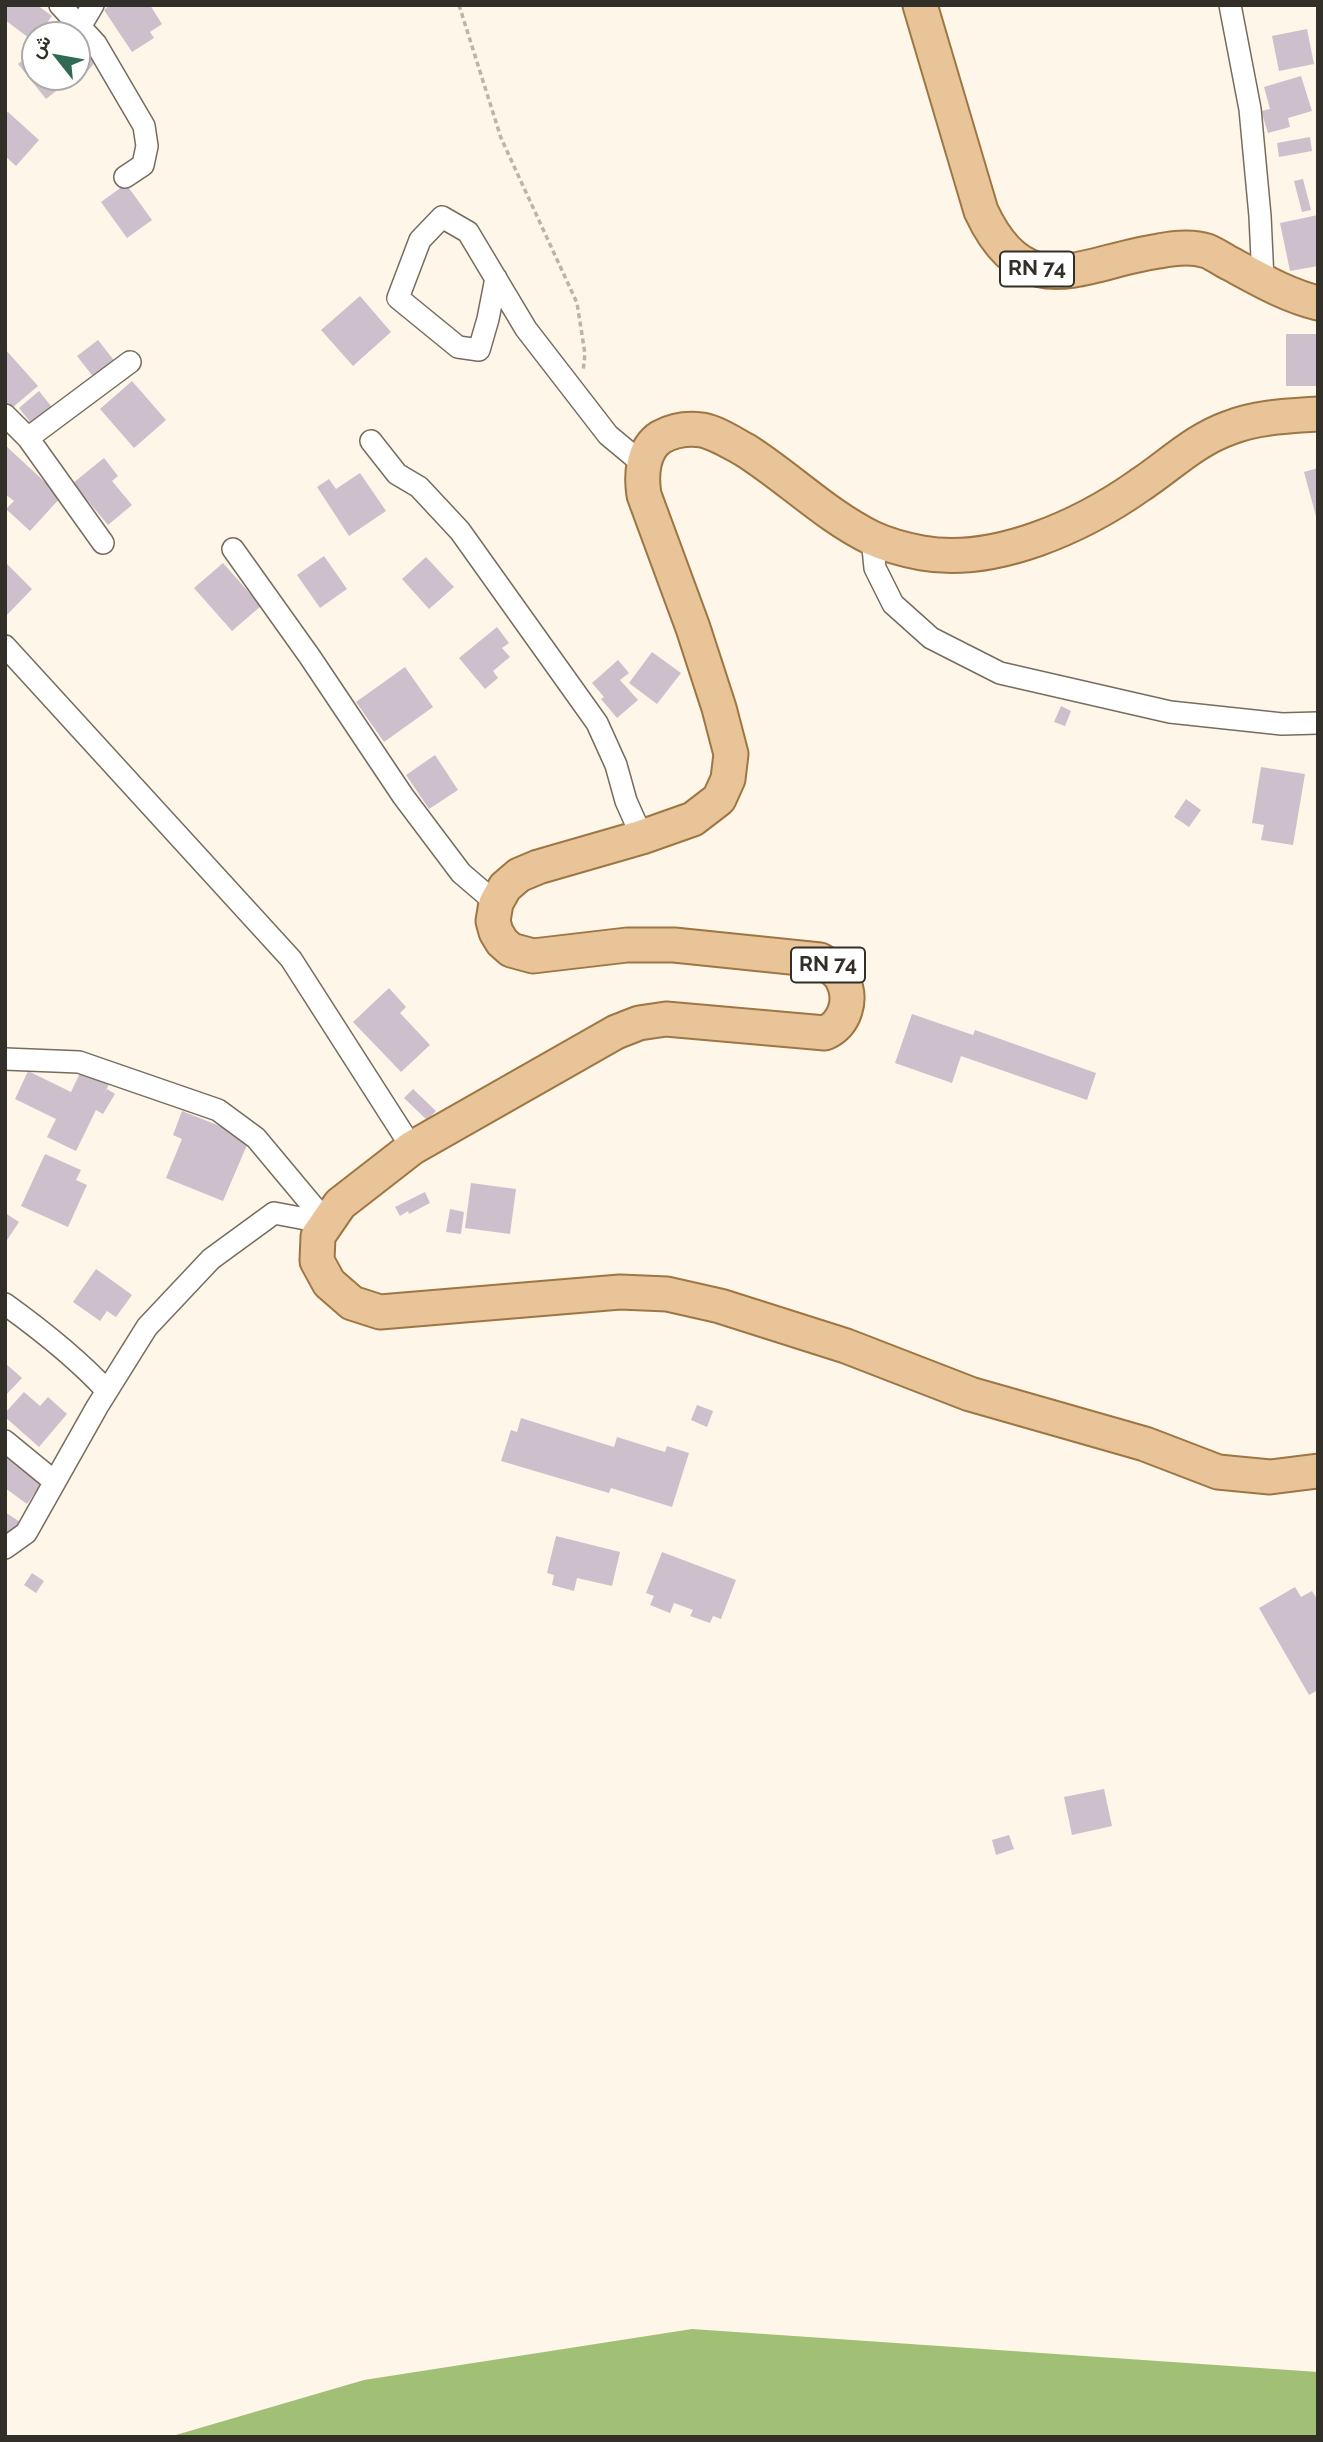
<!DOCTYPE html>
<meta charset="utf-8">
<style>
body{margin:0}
#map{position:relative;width:1323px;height:2442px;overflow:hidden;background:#fef6e9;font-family:Raleway,Vazirmatn,sans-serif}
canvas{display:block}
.frame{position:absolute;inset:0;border:7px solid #322e28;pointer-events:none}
.north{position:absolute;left:21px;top:21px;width:70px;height:70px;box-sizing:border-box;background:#fff;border:2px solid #adaba9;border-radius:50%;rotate:301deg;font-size:19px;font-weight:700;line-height:28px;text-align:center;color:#322e28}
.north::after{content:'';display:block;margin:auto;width:24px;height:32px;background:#316a53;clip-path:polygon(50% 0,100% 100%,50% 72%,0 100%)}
</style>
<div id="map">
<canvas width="1323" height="2442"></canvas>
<div class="frame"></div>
<div class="north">ش</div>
</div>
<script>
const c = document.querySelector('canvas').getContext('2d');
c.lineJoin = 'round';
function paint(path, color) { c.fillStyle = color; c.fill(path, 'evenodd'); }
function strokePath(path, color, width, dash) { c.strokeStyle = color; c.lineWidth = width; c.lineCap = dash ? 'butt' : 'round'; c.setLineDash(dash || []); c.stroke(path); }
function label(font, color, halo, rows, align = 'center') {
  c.font = font + ' Raleway,sans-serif'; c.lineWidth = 5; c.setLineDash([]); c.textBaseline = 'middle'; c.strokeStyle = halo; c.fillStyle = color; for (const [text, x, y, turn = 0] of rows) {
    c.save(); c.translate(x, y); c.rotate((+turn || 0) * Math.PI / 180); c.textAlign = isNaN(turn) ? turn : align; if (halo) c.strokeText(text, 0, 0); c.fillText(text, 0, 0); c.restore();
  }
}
const forest = new Path2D(`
 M 692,2329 L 1318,2372 L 1318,2437 L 169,2437 L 364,2380 Z`);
const building = new Path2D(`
 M 5,5 L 37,5 L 52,16 L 38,35 L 35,35 L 33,41 L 5,20 Z
 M 110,5 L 150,5 L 162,24 L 150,32 L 154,38 L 132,52 L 104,10 Z
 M 1307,29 L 1314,64 L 1279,71 L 1272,36 Z
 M 77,44 L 96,61 L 81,79 L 77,76 Z
 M 35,50 L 35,77 L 68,77 L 70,80 L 46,99 L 18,64 Z
 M 1301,76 L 1312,111 L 1288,118 L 1290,127 L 1268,133 L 1261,111 L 1270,109 L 1264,87 Z
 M 8,112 L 39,140 L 16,166 L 5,156 L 5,114 Z
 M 1310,137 L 1312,151 L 1279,157 L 1277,143 Z
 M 1303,179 L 1311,210 L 1302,212 L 1294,181 Z
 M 126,184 L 152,220 L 127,238 L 101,202 Z
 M 1318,215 L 1318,266 L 1290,271 L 1280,223 Z
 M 360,296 L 391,332 L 353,366 L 321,330 Z
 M 1286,334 L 1318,334 L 1318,386 L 1286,386 Z
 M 98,340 L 116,363 L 95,379 L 77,356 Z
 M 5,349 L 38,386 L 12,408 L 5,400 Z
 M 132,381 L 166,420 L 134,448 L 100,409 Z
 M 39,391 L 55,411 L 34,427 L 19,408 Z
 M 5,445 L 61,497 L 30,531 L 6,509 L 14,501 L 5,494 Z
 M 104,458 L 118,476 L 112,481 L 132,505 L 108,525 L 73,483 Z
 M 1318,468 L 1318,520 L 1317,520 L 1304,472 Z
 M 360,473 L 386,511 L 349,536 L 317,487 L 329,479 L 336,489 Z
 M 324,556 L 347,589 L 320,608 L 297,575 Z
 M 426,557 L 454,587 L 429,609 L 402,579 Z
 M 5,562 L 32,589 L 5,617 Z
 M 223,563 L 261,606 L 232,631 L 194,588 Z
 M 497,627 L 509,643 L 502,648 L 510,657 L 493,671 L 498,678 L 485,689 L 459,658 Z
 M 652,652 L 681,673 L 657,704 L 629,683 Z
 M 618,660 L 629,673 L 620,680 L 638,700 L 617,718 L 601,699 L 604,697 L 592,683 Z
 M 405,667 L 433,707 L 384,742 L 356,702 Z
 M 1061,706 L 1071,711 L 1065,726 L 1054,722 Z
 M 435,755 L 458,790 L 429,809 L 406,775 Z
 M 1261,767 L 1305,774 L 1293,845 L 1261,840 L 1264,825 L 1252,823 Z
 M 1186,799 L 1201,810 L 1189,827 L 1174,817 Z
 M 389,988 L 406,1007 L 400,1013 L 430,1045 L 401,1072 L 353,1022 Z
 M 912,1014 L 973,1035 L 975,1030 L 1096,1073 L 1087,1100 L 961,1056 L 952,1083 L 895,1063 Z
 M 28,1071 L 71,1092 L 81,1071 L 109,1084 L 103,1096 L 107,1089 L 115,1094 L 103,1114 L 96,1110 L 76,1151 L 47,1137 L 56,1119 L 15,1099 Z
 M 413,1089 L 436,1111 L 427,1120 L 404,1098 Z
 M 182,1111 L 250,1138 L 223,1201 L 166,1178 L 182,1139 L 173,1135 Z
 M 45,1154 L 81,1170 L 76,1180 L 87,1185 L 68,1227 L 21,1206 Z
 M 471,1183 L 516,1189 L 510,1234 L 465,1228 Z
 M 425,1192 L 430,1203 L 409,1214 L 408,1211 L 400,1216 L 395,1207 Z
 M 450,1209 L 464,1212 L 461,1234 L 446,1232 Z
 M 5,1213 L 19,1222 L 5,1243 Z
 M 96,1269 L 132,1295 L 116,1317 L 107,1311 L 100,1321 L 73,1302 Z
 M 5,1363 L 22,1378 L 5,1396 Z
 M 24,1392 L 40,1406 L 48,1397 L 67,1414 L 39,1447 L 5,1417 L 5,1413 Z
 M 697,1405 L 713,1411 L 707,1427 L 691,1420 Z
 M 521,1418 L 614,1447 L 617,1437 L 665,1452 L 667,1446 L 689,1453 L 672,1507 L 611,1488 L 609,1493 L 501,1461 L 511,1430 L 517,1432 Z
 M 5,1452 L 45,1478 L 27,1504 L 5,1488 Z
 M 5,1512 L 20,1522 L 7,1540 L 5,1539 Z
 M 556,1536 L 620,1552 L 612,1586 L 577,1578 L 574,1591 L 552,1585 L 554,1575 L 547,1573 Z
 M 662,1552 L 736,1580 L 721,1619 L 713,1616 L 710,1623 L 690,1616 L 693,1610 L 674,1603 L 670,1613 L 650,1605 L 654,1596 L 646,1593 Z
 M 32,1573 L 44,1581 L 36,1593 L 24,1585 Z
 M 1295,1587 L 1301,1597 L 1312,1591 L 1318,1600 L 1318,1690 L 1309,1695 L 1259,1608 Z
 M 1104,1789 L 1112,1826 L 1072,1835 L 1064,1797 Z
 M 1009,1835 L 1014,1849 L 996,1855 L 992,1840 Z`);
const path = new Path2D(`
 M 459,5 L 501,138 L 577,303 L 585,354 L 583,372`);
const minor = new Path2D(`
 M 60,5 L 96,44 L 144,126 L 147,146 L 143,165 L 125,177
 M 1230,5 L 1250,109 L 1260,216 L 1263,280
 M 80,27 L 93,5
 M 496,278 L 488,319 L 479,350 L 458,347 L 398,298 L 420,240 L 442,217 L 468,232 L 526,329 L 608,435 L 644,465
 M 5,415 L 28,438 L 103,543
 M 28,438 L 130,362
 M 371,441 L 397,474 L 419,487 L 460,531 L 597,723 L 616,765 L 626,801 L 642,837
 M 872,538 L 875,568 L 893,604 L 931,638 L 1000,673 L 1170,712 L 1282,724 L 1318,723
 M 233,549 L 310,657 L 403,796 L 461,873 L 496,903
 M 5,646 L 291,959 L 412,1148
 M 5,1059 L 79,1062 L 218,1110 L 256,1138 L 327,1223
 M 5,1304 C 41,1330 77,1358 107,1391
 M 5,1441 L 55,1482
 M 5,1548 L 26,1533 L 97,1407 L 147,1327 L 211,1259 L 274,1213 L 327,1223`);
const primary = new Path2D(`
 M 920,5 L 981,211 C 1026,308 1083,262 1159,251 C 1174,248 1192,246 1207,251 C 1215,254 1223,260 1231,264 C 1259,279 1286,295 1318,303
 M 1318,414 C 1288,416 1257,417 1229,428 C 1195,440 1170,465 1140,485 C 1082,526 995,566 922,553 C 906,550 887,545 872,538 C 825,515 788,477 745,450 C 732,443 717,433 702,430 C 687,428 674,430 661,437 C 642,449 641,476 644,495 L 693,628 L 719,708 L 731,754 L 728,779 L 719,799 L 693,819 L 642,837 L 538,867 L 519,875 L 505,887 L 496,903 L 493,921 L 496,932 L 502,942 L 511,950 L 533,956 L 627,945 L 674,945 L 820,960 C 828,965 837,970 842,979 C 853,999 845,1024 825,1033 L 666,1019 L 639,1023 L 616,1032 L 412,1148 L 340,1204 L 318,1236 L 317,1261 L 329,1283 L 352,1303 L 380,1312 L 620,1292 L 667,1294 L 720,1306 L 846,1346 L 970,1394 L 1145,1444 L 1218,1472 L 1270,1477 L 1318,1471`);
const shields = [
 [1037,269,74],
 [828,965,74]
];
const shieldNames = [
 ["RN 74",1037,269],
 ["RN 74",828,965]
];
paint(forest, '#a2bf76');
paint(building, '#cebfcd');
strokePath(minor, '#756c5d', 24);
strokePath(primary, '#9e7644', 37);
strokePath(path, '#bab4a9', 3.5, [5, 3.5]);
strokePath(minor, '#fff', 21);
strokePath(primary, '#e8c498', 33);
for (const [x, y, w] of shields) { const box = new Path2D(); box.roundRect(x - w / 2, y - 17.5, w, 35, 5); c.fillStyle = '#fff'; c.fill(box); strokePath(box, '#322e28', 2); }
label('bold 21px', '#322e28', null, shieldNames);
</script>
